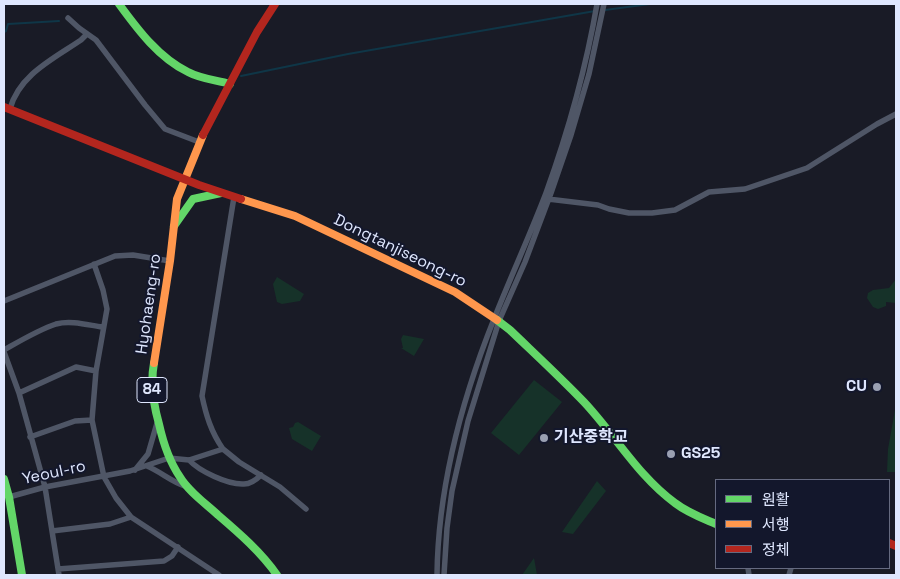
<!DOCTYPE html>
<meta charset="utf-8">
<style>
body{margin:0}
#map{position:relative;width:900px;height:579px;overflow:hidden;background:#191b26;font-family:"Space Grotesk","Noto Sans KR",sans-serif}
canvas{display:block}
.frame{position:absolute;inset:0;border:5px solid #dfe7fe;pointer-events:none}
.legend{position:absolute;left:715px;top:479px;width:175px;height:90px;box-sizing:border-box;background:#13172c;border:1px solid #656a80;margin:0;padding:6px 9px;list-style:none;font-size:15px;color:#dfe7fe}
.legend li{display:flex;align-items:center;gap:10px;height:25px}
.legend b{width:25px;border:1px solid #656a80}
</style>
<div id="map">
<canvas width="900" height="579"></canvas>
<div class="frame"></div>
<ul class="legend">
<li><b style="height:6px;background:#63d668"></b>원활</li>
<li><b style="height:6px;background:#ff974d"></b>서행</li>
<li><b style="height:6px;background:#b3261e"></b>정체</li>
</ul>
</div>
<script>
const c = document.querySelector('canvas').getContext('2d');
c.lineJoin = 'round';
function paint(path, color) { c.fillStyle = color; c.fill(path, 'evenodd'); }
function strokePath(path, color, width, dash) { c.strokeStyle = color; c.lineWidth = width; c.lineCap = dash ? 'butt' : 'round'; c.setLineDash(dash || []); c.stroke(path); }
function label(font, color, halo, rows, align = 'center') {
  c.font = font + ' "Space Grotesk","Noto Sans KR",sans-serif'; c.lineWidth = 4; c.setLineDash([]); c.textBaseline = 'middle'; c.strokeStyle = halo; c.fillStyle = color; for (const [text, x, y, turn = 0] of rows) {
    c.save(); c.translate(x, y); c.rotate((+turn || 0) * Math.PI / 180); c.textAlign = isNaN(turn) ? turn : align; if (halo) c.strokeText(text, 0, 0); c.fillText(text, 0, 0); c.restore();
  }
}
const green = new Path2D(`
 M 277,277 L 304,294 L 300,301 L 282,304 L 277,302 L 273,284 Z
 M 896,279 L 896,303 L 886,302 L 886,306 L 878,309 L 873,307 L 867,298 L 868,293 L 873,290 L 889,288 Z
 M 403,335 L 424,339 L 414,356 L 401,348 L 403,348 L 401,339 Z
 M 534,380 L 562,402 L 519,455 L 491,433 Z
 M 895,410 L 896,410 L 896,472 L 887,472 L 888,449 Z
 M 298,422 L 321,436 L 312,451 L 292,439 L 289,428 L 293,427 L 295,423 Z
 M 597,481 L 606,491 L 573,534 L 562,532 Z
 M 534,558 L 537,575 L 522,575 Z`);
const stream = new Path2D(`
 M 605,10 L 650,4
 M 4,32 L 6,31 L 8,24 L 59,21
 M 241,76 L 348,54 L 595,11`);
const street = new Path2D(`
 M 68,18 L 79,28 L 96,40 L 145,105 L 165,129 L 199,142
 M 10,109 C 19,75 53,59 81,40 L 87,34
 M 548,199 L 598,205 L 609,209 L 629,213 L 652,213 L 675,210 L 709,192 L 745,189 L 807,168 L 877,124 L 896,114
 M 94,264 L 103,290 L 107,309 L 96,371 L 92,420 L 104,477 L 116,498 L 131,517 L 219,575
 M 4,301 L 115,256 L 133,255 L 170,261
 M 4,350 C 20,341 38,330 56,324 C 71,320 88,325 102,327
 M 4,352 L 19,393 L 45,487 L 59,575
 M 19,393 L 76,367 L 96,371
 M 30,437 L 75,421 L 92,420
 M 223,449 C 211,432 206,415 202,396 L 234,197
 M 189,460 C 199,471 228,485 244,484 C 251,484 256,480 261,475
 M 147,466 C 161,472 172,482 185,486
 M 135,470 L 148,454 L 157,423
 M 9,497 L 45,487 L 130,471 L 169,458 L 189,460 L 223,449 L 239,462 L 280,487 L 306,509
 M 52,531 L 110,524 L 131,517
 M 748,568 L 749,575
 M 58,569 L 164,561 L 172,556 L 178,547
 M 437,575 C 438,488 462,399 494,319 C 511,276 530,235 546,193 C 568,132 586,68 597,4
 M 444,575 L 447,528 L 452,491 L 468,421 L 499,321 L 525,262 L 551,193 L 571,135 L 589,74 L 604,4
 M 789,575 L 791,568`);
const fast = new Path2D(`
 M 119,4 C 138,30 159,58 188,72 C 201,79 216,80 230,84
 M 174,226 L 193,199 L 221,193
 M 497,320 L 510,330 C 535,354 560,377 584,402 C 615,435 638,476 675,503 C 688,513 702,518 716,524
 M 154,363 C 150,384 153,403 159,424 C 163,442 169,461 180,477 C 189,492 205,503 218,515 C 239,533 261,552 277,575
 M 4,479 L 9,497 L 22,575`);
const slow = new Path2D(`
 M 241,199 L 295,216 L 455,292 L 497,320
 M 154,363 L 170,261 L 177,199 L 203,135`);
const jam = new Path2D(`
 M 4,107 L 199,185 L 241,199
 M 203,135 L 257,32 L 275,4
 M 889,543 L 896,546`);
const markers = [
 [877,387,5,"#9aa0b2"],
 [544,438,5,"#9aa0b2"],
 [671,454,5,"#9aa0b2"]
];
const shields = [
 [152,390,30]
];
const shieldNames = [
 ["84",152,390]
];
const streetNames = [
 ["Dongtanjiseong-ro",400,251,26],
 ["Hyohaeng-ro",149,304,-82],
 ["Yeoul-ro",54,473,-12]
];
const poiNames = [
 ["CU",867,387,"right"],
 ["기산중학교",554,438],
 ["GS25",681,454]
];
paint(green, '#163229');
strokePath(stream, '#0f3647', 2);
strokePath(street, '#4f5666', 5.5);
strokePath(fast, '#63d668', 8);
strokePath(slow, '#ff974d', 8);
strokePath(jam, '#b3261e', 8);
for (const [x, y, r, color] of markers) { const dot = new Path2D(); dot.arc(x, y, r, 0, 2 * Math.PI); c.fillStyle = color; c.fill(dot); strokePath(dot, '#13172c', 2); }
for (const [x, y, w] of shields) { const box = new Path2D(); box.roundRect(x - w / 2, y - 12.5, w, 25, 4); c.fillStyle = '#13172c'; c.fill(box); strokePath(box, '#dfe7fe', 1); }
label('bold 15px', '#dfe7fe', null, shieldNames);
label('16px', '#dfe7fe', '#13172c', streetNames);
label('bold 16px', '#dfe7fe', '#13172c', poiNames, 'left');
</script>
